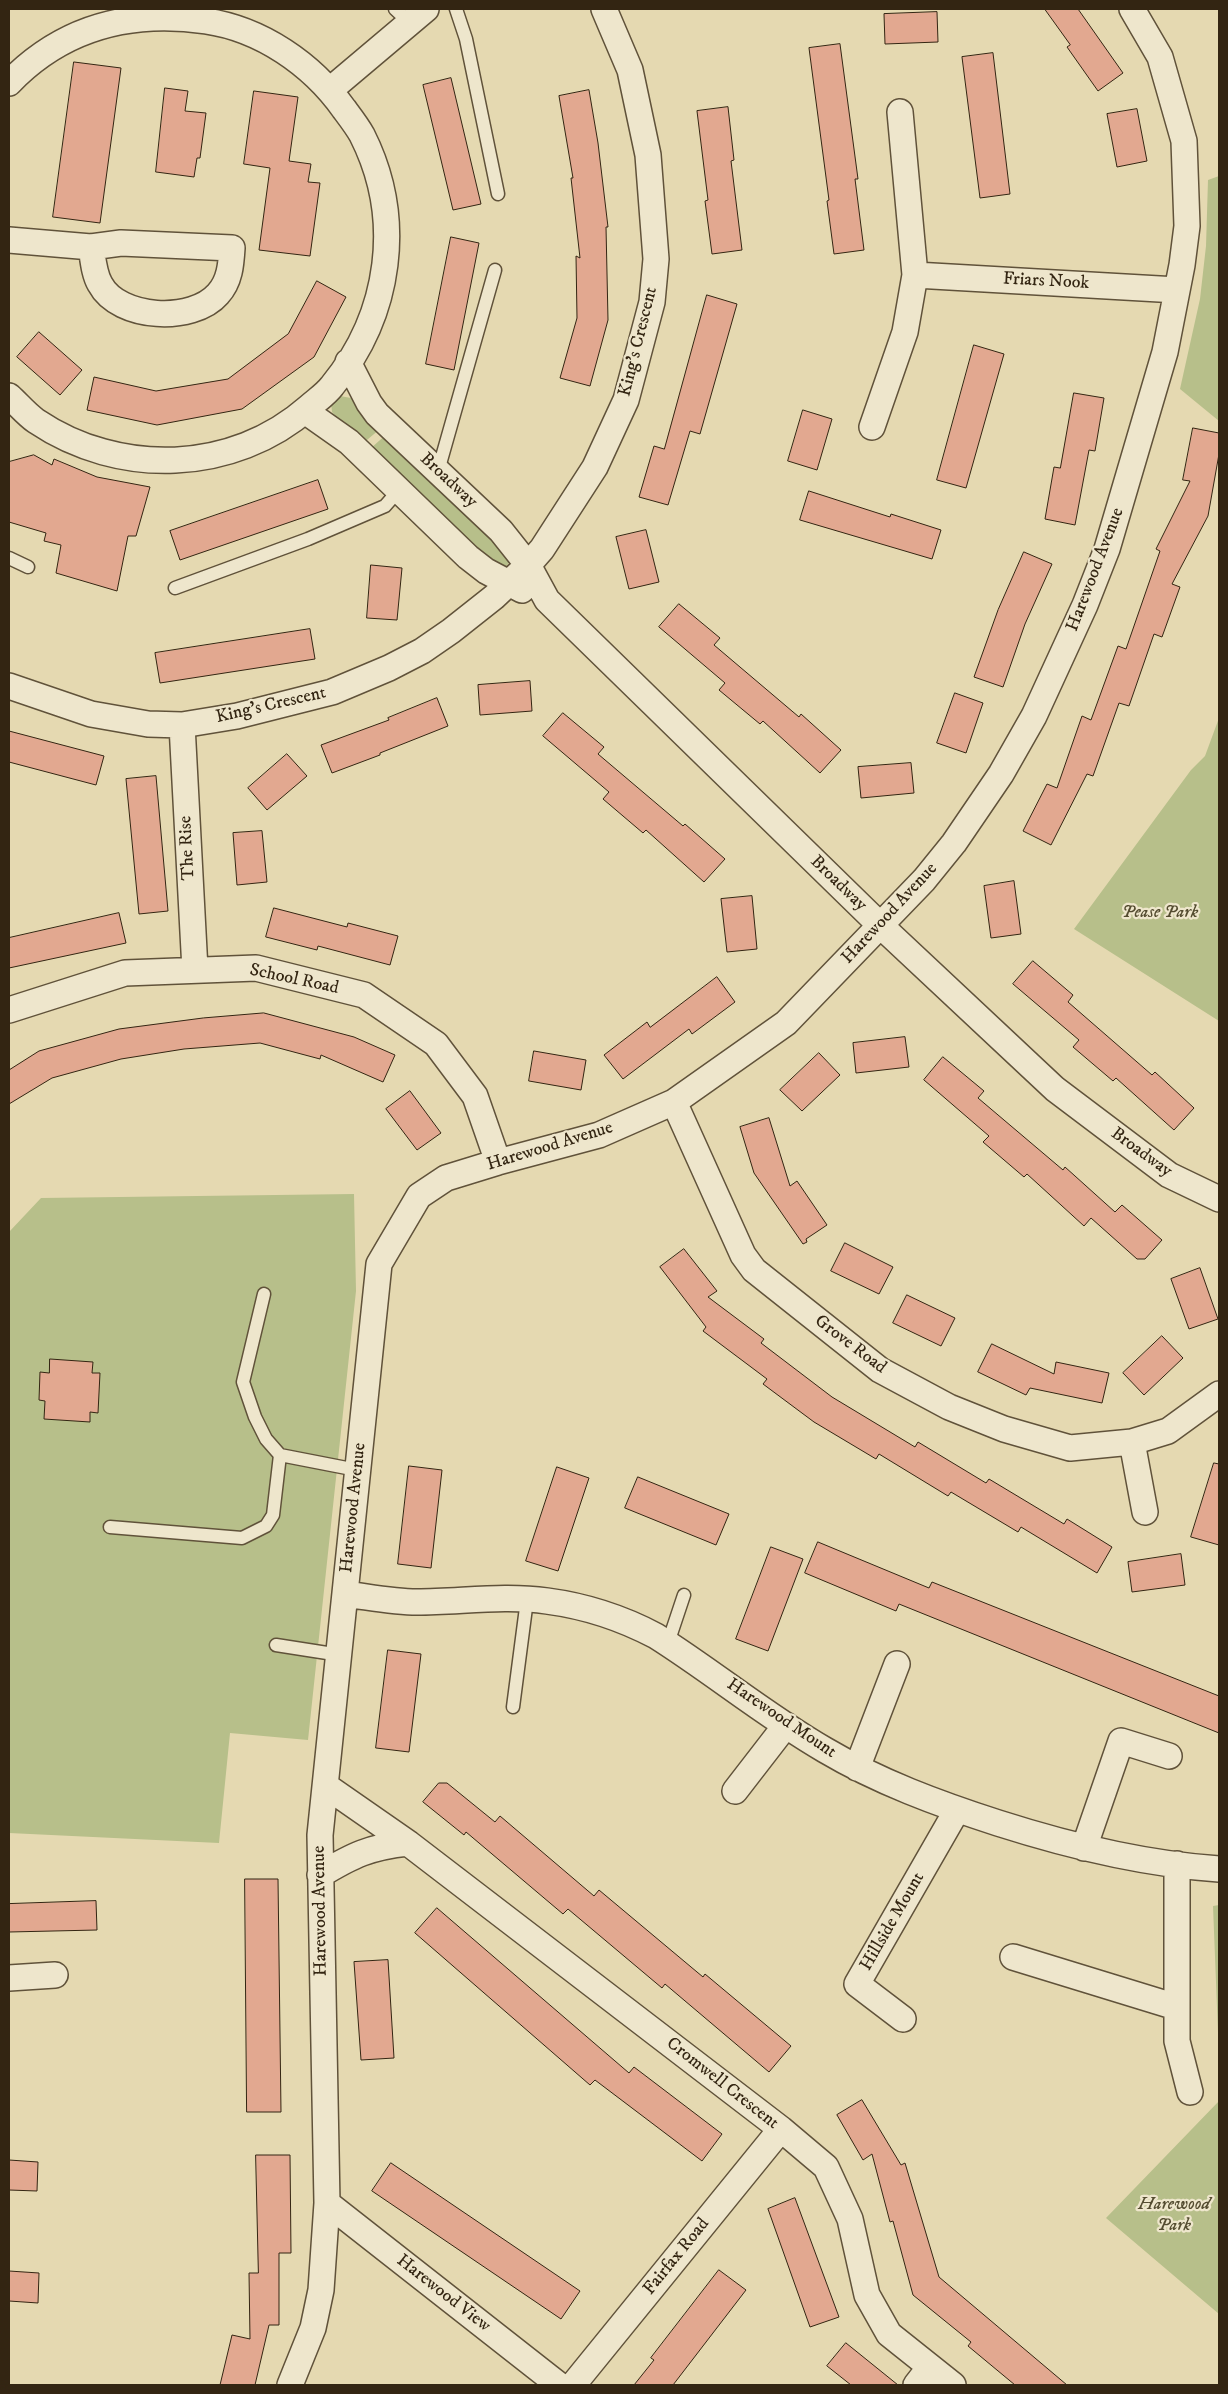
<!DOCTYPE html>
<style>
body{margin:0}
#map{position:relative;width:1228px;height:2394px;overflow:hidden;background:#e5d9b1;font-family:"IM FELL DW Pica",serif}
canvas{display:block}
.frame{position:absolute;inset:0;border:10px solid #332512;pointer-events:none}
</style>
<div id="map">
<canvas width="1228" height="2394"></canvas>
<div class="frame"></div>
</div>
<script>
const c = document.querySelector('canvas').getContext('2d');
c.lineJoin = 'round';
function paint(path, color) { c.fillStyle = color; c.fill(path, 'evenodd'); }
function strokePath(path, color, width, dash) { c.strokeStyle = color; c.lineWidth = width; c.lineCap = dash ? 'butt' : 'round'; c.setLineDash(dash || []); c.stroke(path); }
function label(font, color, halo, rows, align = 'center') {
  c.font = font + ' "IM FELL DW Pica",serif'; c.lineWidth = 4.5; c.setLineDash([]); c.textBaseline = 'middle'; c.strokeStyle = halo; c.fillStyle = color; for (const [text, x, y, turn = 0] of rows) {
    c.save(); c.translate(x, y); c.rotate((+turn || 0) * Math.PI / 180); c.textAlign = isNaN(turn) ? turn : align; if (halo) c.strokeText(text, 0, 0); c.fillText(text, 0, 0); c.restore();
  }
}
const green = new Path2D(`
 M 1219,176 L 1219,421 L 1180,389 L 1200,299 L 1206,246 L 1208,180 Z
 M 340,396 L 351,398 L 380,429 L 361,445 L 332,412 L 331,402 Z
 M 388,433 L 509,552 L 510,561 L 506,567 L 494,570 L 371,448 Z
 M 1219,718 L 1219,1021 L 1074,929 L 1191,770 L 1205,756 Z
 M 354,1194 L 356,1291 L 308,1740 L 230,1733 L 219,1843 L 9,1833 L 9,1232 L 41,1198 Z
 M 1219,1905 L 1219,2058 L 1213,1906 Z
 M 1219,2101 L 1219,2314 L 1106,2218 Z`);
const building = new Path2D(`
 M 1045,9 L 1078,9 L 1123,73 L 1098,91 L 1067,47 L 1070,45 Z
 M 937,12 L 938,42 L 885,44 L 884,14 Z
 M 840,44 L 858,179 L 855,179 L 864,250 L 834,254 L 827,201 L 829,200 L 809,48 Z
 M 993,53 L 1010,194 L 980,198 L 962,57 Z
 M 74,62 L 121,68 L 100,223 L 53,217 Z
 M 451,78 L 481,204 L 453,210 L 423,85 Z
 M 165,88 L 188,91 L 185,111 L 206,113 L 200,158 L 197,158 L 194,177 L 156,172 Z
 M 589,90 L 598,143 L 608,227 L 606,227 L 608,320 L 590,386 L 560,378 L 577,318 L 576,256 L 580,258 L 571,178 L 573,178 L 559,96 Z
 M 254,91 L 298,97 L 289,161 L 311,164 L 308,182 L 320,183 L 310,256 L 259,250 L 270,168 L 244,164 Z
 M 728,107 L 734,160 L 731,161 L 742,250 L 712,254 L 705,201 L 708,200 L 697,111 Z
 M 1137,109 L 1147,161 L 1117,167 L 1107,114 Z
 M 451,237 L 479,243 L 454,370 L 426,364 Z
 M 317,281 L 346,297 L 314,357 L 242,409 L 157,425 L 87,410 L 94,377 L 156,391 L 228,379 L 288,334 Z
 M 707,295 L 737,304 L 700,434 L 690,431 L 668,505 L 639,497 L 654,446 L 664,449 Z
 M 39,332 L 82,370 L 60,395 L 17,357 Z
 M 974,345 L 1004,354 L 966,488 L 937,480 Z
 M 1074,393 L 1104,398 L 1095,451 L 1089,450 L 1075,525 L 1045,519 L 1054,467 L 1060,468 Z
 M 803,410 L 832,419 L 817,470 L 788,461 Z
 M 1193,428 L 1219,433 L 1219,454 L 1208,516 L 1172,584 L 1180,587 L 1162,637 L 1154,634 L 1129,706 L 1119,703 L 1093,776 L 1087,774 L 1051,845 L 1023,831 L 1047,784 L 1057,788 L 1082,716 L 1091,720 L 1118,646 L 1126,649 L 1160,551 L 1156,549 L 1190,481 L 1183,480 Z
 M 34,455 L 52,465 L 54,459 L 97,477 L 150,487 L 136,536 L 128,536 L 117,591 L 56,573 L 61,545 L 44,541 L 46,533 L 9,522 L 9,462 Z
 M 318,480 L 328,509 L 180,560 L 170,531 Z
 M 809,491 L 890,517 L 891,514 L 941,530 L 932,559 L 800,520 Z
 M 646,530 L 659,582 L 629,589 L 616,537 Z
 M 1024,552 L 1052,564 L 1025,624 L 1003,687 L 974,677 L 998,610 Z
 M 371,565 L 402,568 L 397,620 L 367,618 Z
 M 679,604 L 720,638 L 714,645 L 799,717 L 801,714 L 841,750 L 820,773 L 763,721 L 760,724 L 719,690 L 725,683 L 659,627 Z
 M 310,629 L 315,659 L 160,683 L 155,653 Z
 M 530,681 L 532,711 L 480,715 L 478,685 Z
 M 955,693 L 983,703 L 966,753 L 937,743 Z
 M 437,698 L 448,726 L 380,753 L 380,755 L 332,773 L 321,745 L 389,720 L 388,718 Z
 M 563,713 L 604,747 L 598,754 L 683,826 L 685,824 L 725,859 L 704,882 L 646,830 L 643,833 L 603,799 L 609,792 L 543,736 Z
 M 9,731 L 104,756 L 96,785 L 9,762 Z
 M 287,754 L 307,776 L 267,810 L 248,788 Z
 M 911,763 L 914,793 L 861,798 L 858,767 Z
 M 156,776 L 168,911 L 139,914 L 126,779 Z
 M 262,831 L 267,882 L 237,885 L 233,833 Z
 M 1014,881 L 1021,934 L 991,938 L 984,886 Z
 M 752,896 L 757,949 L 727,952 L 721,899 Z
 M 274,908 L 347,927 L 348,923 L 398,936 L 390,965 L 318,946 L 317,950 L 266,937 Z
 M 119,913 L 126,943 L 9,968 L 9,938 Z
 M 1033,961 L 1073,995 L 1068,1002 L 1152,1075 L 1155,1072 L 1194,1108 L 1174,1130 L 1116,1078 L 1113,1081 L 1073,1047 L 1079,1040 L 1013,984 Z
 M 717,977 L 735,1002 L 692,1034 L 689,1029 L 623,1079 L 604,1055 L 647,1022 L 650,1027 Z
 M 264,1013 L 354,1037 L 395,1055 L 383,1082 L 321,1055 L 320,1059 L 260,1043 L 184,1049 L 121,1059 L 52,1078 L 9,1104 L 9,1070 L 39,1051 L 119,1029 L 203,1018 Z
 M 905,1037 L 909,1067 L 856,1073 L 853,1043 Z
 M 534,1051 L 586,1060 L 581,1090 L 529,1081 Z
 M 819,1053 L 840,1075 L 802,1111 L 780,1090 Z
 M 943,1057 L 984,1091 L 978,1098 L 1063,1170 L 1065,1167 L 1115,1212 L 1122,1205 L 1162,1240 L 1145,1259 L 1137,1259 L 1091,1218 L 1084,1226 L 1027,1174 L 1024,1177 L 983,1142 L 989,1136 L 924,1080 Z
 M 410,1091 L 441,1133 L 417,1150 L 386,1109 Z
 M 769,1118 L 790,1186 L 797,1181 L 827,1225 L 806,1239 L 807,1242 L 803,1244 L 754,1173 L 740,1127 Z
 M 845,1243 L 893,1267 L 879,1294 L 831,1271 Z
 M 684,1249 L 717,1291 L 708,1297 L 764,1339 L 761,1343 L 832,1397 L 915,1447 L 918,1442 L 986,1483 L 989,1479 L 1064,1524 L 1067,1519 L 1112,1547 L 1097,1573 L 1021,1527 L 1018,1532 L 951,1492 L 948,1496 L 879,1454 L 876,1459 L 814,1422 L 763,1384 L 767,1379 L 703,1331 L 706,1327 L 660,1267 Z
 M 1200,1268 L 1218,1319 L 1189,1329 L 1171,1279 Z
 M 907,1295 L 955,1318 L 941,1346 L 893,1323 Z
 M 1162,1336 L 1183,1358 L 1144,1395 L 1123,1373 Z
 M 992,1344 L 1054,1374 L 1056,1362 L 1109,1373 L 1102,1403 L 1030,1388 L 1026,1395 L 978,1372 Z
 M 50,1359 L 93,1362 L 92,1373 L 100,1373 L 98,1413 L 90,1412 L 90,1422 L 44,1419 L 45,1401 L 39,1400 L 40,1372 L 49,1373 Z
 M 1214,1463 L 1219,1464 L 1219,1545 L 1191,1537 Z
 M 409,1466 L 442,1470 L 431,1568 L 398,1564 Z
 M 557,1467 L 589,1478 L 558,1571 L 526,1561 Z
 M 638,1477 L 729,1514 L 716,1545 L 625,1508 Z
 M 818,1542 L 929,1588 L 932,1582 L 1219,1696 L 1219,1733 L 899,1604 L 896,1611 L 805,1573 Z
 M 771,1547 L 803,1559 L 768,1651 L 736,1639 Z
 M 1181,1554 L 1185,1585 L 1132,1592 L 1128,1562 Z
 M 388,1650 L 421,1654 L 409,1752 L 376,1748 Z
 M 439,1783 L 447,1783 L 495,1822 L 500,1816 L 594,1896 L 599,1890 L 703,1977 L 705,1974 L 791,2046 L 769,2072 L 665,1984 L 662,1988 L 568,1909 L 563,1914 L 466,1832 L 464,1835 L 423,1802 Z
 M 245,1879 L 278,1879 L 281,2112 L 247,2112 Z
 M 96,1901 L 97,1930 L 9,1932 L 9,1904 Z
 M 437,1908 L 629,2073 L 634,2067 L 722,2134 L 702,2161 L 595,2080 L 590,2085 L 415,1933 Z
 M 388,1960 L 394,2058 L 361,2060 L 354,1962 Z
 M 862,2100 L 901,2165 L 905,2163 L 939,2277 L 1067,2385 L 1015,2385 L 968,2346 L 971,2342 L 913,2295 L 893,2221 L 890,2222 L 872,2154 L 863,2160 L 837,2115 Z
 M 256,2155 L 290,2155 L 291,2253 L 279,2253 L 279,2325 L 269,2325 L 255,2385 L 220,2385 L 232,2335 L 250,2339 L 249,2273 L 258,2273 Z
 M 9,2160 L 38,2162 L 37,2191 L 9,2190 Z
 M 391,2163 L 580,2291 L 561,2319 L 372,2191 Z
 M 795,2198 L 839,2317 L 810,2327 L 768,2209 Z
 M 719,2270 L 746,2290 L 673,2385 L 634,2385 L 654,2360 L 651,2358 Z
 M 9,2271 L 39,2273 L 38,2303 L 9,2301 Z
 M 846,2343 L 898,2385 L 851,2385 L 827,2366 Z`);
const service = new Path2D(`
 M 395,9 L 410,23
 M 456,9 L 466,39 L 498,194
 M 438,471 L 495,270
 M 9,558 L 28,567
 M 175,588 L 308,539 L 385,506 L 399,490
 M 264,1294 L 243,1382 L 255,1417 L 266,1439 L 280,1455 L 357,1470
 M 110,1527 L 242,1538 L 266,1526 L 273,1515 L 280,1455
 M 668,1643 L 684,1595
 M 276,1645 L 340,1655
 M 513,1707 L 527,1600`);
const minor = new Path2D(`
 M 9,83 C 63,27 131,10 206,21 C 261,29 312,64 344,109 C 350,117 357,126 362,135 C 404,218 391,314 332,386 C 326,394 317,400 309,407 C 233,474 119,477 36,421 C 26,414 18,404 9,396
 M 330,90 L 426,9
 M 9,240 L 91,247 L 121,243 L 232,248 C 231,264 230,281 218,294 C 193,323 119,320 100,284 C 94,274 93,259 91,247
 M 915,275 L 1177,290
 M 348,362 L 369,403 L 377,414 L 501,531 L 528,565 L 547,600 L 881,926 L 1055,1089 L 1169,1175 L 1219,1199
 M 305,411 L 349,442 L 468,557 L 486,571 L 522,590
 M 872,427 L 905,332 L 915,275 L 900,112
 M 9,686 L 91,714 L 148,724 L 182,725 L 237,716 L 332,692 L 389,668 L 422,651 L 451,631 L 494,597 L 528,565 L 542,549 L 595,467 L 626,400 L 652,302 L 656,259 L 648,155 L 630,70 L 604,9
 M 182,725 L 195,970
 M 9,1010 L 125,973 L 256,968 L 364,995 L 436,1044 L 475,1096 L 498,1162
 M 674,1102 L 743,1255 L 754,1270 L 880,1370 L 949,1407 L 1004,1429 L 1070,1448 L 1132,1442 L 1168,1431 L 1219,1394
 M 1132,1442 L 1145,1512
 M 345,1594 C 369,1597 393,1602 417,1602 C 460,1602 504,1595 547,1601 C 585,1606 622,1618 656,1636 C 713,1672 766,1716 825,1750 C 879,1782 939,1804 998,1823 C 1070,1846 1143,1864 1219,1869
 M 857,1768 L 897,1664
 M 326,1786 L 408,1843 L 781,2129 L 826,2167 L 850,2219 L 867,2295 L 889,2334 L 953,2385
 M 735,1791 L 786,1725
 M 1084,1848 L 1121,1741 L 1169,1756
 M 1177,1864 L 1177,2041 L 1190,2092
 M 320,1875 C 353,1855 370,1847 408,1843
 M 1013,1957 L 1176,2007
 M 9,1978 L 55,1975
 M 903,2019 L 857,1984 L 957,1810
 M 327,2203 L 559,2385
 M 290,2385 L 313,2328 L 321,2290 L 327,2203 L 320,1835 L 379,1264 L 419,1196 L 446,1178 L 498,1162 L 599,1135 L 674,1102 L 786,1023 L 924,880 L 954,843 L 1001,774 L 1034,716 L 1085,605 L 1107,549 L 1165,352 L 1182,265 L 1187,226 L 1184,141 L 1160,57 L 1132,9
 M 573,2385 L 781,2129
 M 916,2385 L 930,2367`);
const streetNames = [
 ["Friars Nook",1046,282,3],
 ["King's Crescent",639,342,-76],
 ["Broadway",448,481,43],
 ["Harewood Avenue",1096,570,-69],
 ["King's Crescent",271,706,-13],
 ["The Rise",188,848,-93],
 ["Broadway",838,884,44],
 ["Harewood Avenue",890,914,-47],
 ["School Road",294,980,12],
 ["Harewood Avenue",550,1147,-17],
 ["Broadway",1141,1153,36],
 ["Grove Road",850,1345,37],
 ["Harewood Avenue",354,1508,-84],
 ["Harewood Mount",781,1719,34],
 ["Harewood Avenue",321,1911,-91],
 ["Hillside Mount",893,1922,-60],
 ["Cromwell Crescent",722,2084,38],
 ["Fairfax Road",677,2257,-51],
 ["Harewood View",443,2294,38]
];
const parkNames = [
 ["Pease Park",1160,913],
 ["Harewood",1174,2205],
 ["Park",1174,2226]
];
paint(green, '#b7bf8a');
paint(building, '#e2a890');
strokePath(building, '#332512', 1);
strokePath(service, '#60523a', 15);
strokePath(minor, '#60523a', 28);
strokePath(service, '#eee6cc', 12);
strokePath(minor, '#eee6cc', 25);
label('18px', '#332512', '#eee6cc', streetNames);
label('italic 18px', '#544c30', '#eee6cc', parkNames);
</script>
